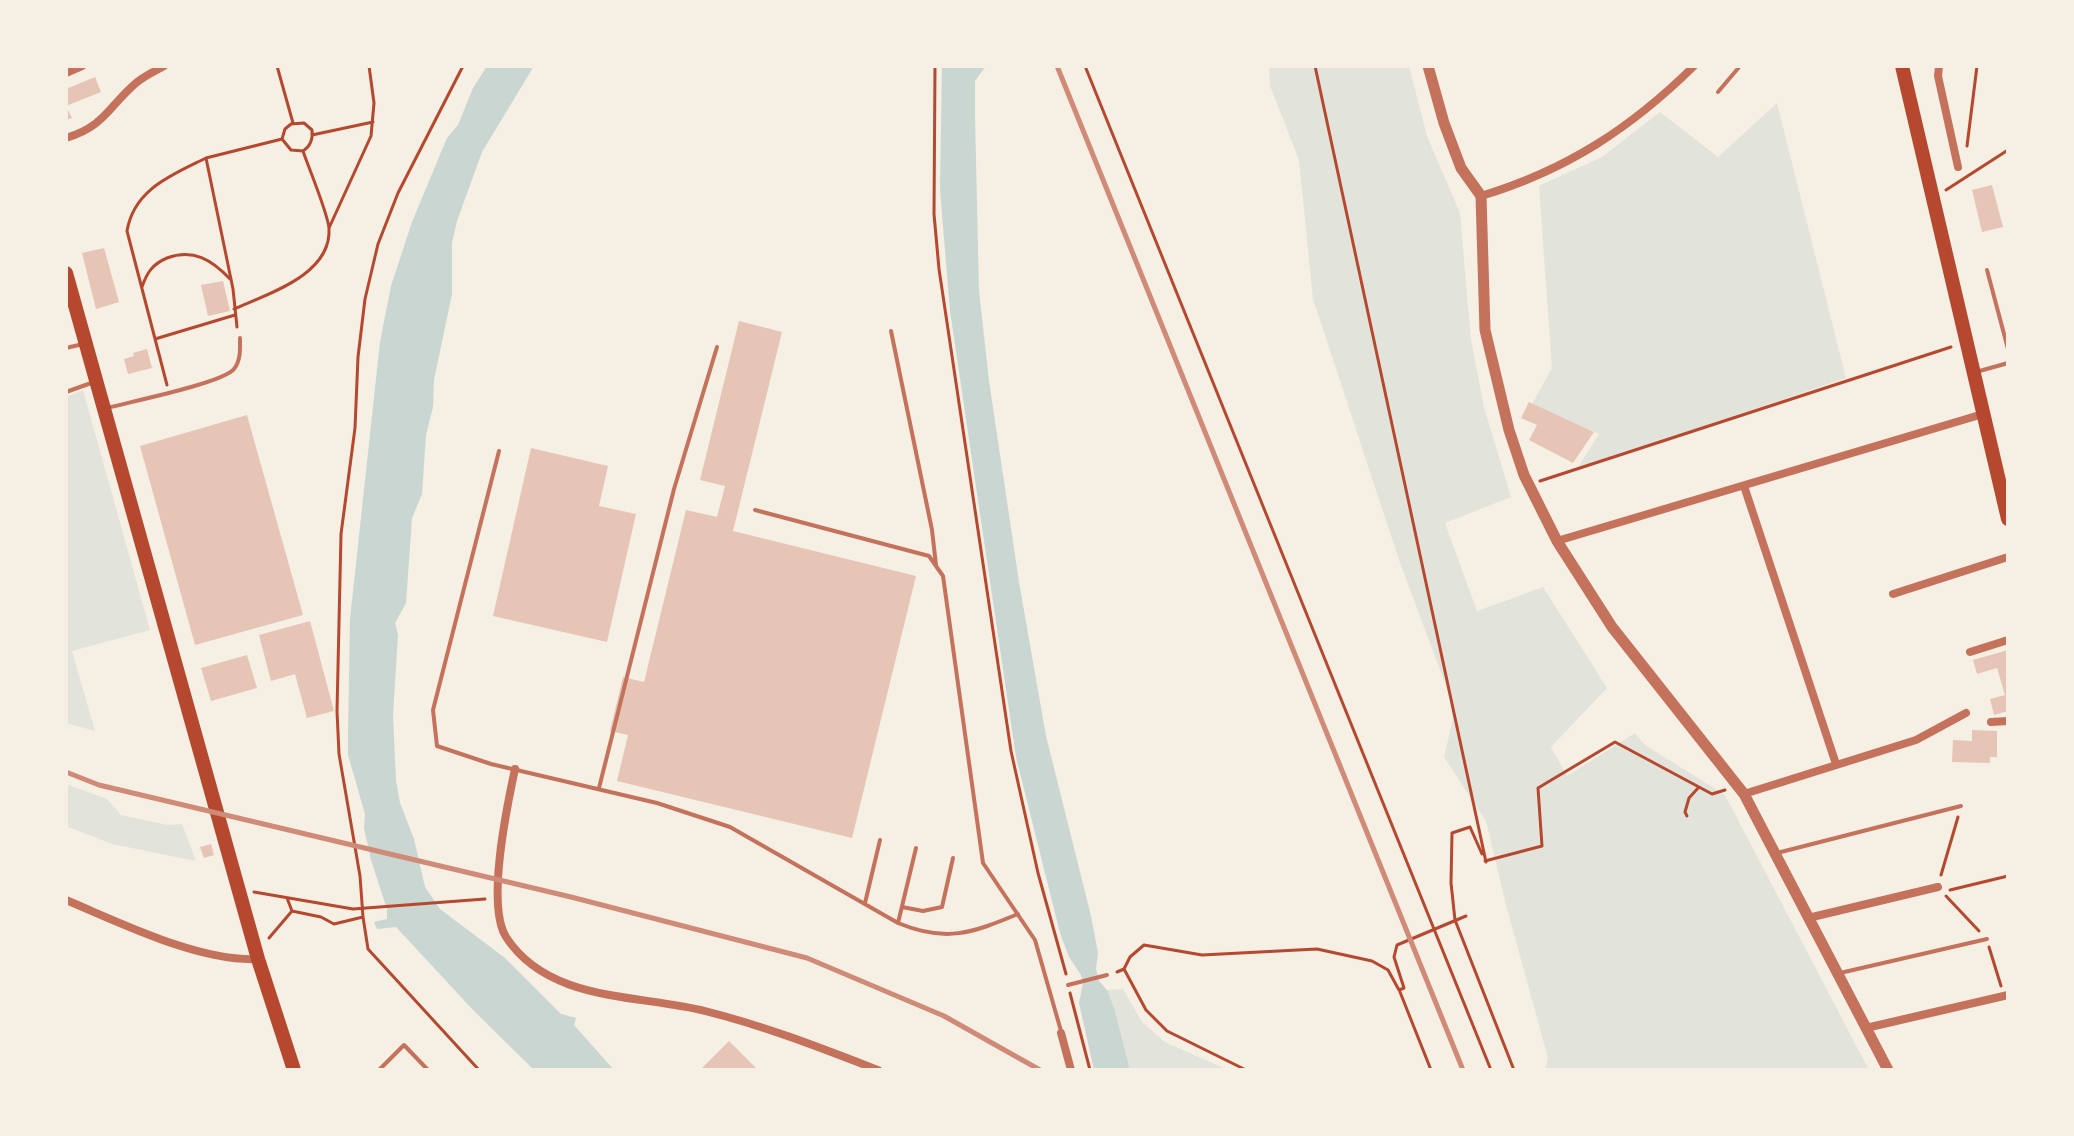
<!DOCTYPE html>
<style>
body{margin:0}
#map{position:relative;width:2074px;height:1136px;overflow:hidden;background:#f6efe4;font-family:"Zilla Slab",serif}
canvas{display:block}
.frame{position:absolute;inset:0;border:68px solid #f6efe4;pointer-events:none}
</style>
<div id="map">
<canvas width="2074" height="1136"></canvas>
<div class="frame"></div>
</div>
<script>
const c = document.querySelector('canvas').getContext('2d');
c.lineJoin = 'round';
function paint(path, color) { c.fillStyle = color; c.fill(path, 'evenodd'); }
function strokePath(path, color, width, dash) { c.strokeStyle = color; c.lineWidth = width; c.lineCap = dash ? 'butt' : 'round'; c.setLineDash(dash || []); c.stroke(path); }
const green = new Path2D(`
 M 1269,66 L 1409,66 L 1427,136 L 1460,213 L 1471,340 L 1484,407 L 1511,497 L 1445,523 L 1477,611 L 1543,587 L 1607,688 L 1551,747 L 1567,776 L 1635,733 L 1645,745 L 1725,795 L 1869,1070 L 1545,1070 L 1548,1058 L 1506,905 L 1486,821 L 1444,757 L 1455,710 L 1399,560 L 1313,299 L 1299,160 L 1270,86 Z
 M 1777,103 L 1846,378 L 1576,470 L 1599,434 L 1532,404 L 1552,368 L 1539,186 L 1602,157 L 1660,112 L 1718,157 Z
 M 83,390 L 150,630 L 72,651 L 95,731 L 66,723 L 66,397 Z
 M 66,784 L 107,799 L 121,815 L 168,825 L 182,824 L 196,861 L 112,844 L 66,826 Z
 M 1123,989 L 1142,1022 L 1165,1042 L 1228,1070 L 1130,1070 L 1107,990 Z`);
const water = new Path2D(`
 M 487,66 L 534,66 L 482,152 L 457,221 L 452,243 L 452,294 L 434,380 L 433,407 L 426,435 L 422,494 L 412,518 L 406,603 L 395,623 L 398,635 L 393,715 L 396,780 L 400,803 L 414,839 L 425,887 L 440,909 L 505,958 L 561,1014 L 576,1018 L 574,1025 L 614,1070 L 534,1070 L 474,1011 L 396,927 L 377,929 L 374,922 L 387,919 L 387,909 L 371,860 L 364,828 L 365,814 L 348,755 L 348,733 L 350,619 L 380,342 L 391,286 L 412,222 L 447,138 L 458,125 L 473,88 Z
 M 942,66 L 986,66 L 975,81 L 975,117 L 979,291 L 989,381 L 1019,582 L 1046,736 L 1091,916 L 1098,953 L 1096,969 L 1099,981 L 1107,990 L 1114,1008 L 1130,1070 L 1094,1070 L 1079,1003 L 1083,983 L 1081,975 L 1069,957 L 1060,933 L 1016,757 L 950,311 L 940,190 Z`);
const building = new Path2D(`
 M 95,77 L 101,92 L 66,106 L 72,118 L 66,120 L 66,89 Z
 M 1992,185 L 2003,227 L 1982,232 L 1972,190 Z
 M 104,248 L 119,302 L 96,309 L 82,253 Z
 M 223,281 L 230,311 L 208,316 L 201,285 Z
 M 739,321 L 782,332 L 733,531 L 916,576 L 852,838 L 617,781 L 628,735 L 610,731 L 623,677 L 644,682 L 686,510 L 717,517 L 725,486 L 700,480 Z
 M 147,349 L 152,368 L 128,374 L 124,359 L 134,356 L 133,353 Z
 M 1529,402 L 1594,432 L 1573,463 L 1529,440 L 1537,425 L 1521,418 Z
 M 247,415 L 303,615 L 195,645 L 140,446 Z
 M 531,448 L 608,466 L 599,506 L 636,514 L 607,642 L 493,616 Z
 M 310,621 L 334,711 L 307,718 L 295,674 L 271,681 L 259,635 Z
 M 2008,650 L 2008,711 L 1994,715 L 1990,699 L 2005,695 L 1997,668 L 1977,674 L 1973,660 Z
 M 247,655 L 257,688 L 211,701 L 201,668 Z
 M 1972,730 L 1997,731 L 1997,757 L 1990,757 L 1990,763 L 1952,762 L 1953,740 L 1972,741 Z
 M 211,844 L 214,855 L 204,858 L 200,847 Z
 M 729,1041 L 758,1070 L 700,1070 Z`);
const path = new Path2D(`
 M 277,66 L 293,123
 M 463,66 L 398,193 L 378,244 L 365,299 L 358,357 L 355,428 L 341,534 L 337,711 L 339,754 L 360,876 L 363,917 L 368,949 L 479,1070
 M 935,66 L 934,214 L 939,269 L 1011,751 L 1038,873 L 1066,974
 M 1085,66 L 1491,1070
 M 1315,66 L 1486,862
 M 312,135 L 373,122
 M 1967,146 L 1977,66
 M 206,158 L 282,139
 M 1946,190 L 2008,150
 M 329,228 L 371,136 L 374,103 L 369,66
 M 142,287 C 147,272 153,264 167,258 C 193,248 212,260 230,279
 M 234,309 C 267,294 332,275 329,228 C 327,211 309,169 303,151 L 291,150 L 282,139 L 285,129 L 291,124 L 304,123 L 312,130 C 313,139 311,146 303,151
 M 155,339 L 235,315
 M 167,385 L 127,231 C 134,189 172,175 206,158 L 233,289 L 237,327
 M 1540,481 L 1951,347
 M 1687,816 L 1685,812 L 1689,798 L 1699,787
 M 1482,854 L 1470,827 L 1452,833 L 1451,883 L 1455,920 L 1514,1070
 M 1485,861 L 1542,846 L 1538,788 L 1615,742 L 1712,794 L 1725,790
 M 1941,875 L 1958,817
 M 1950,890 L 2008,876
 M 254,892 L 353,909 L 485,899
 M 1946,896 L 1979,931
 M 287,898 L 292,911 L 321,917 L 334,924 L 363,917
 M 269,938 L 292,911
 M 1989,947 L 2001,986
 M 1124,969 L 1146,1010 L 1167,1031 L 1246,1070
 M 1117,972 L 1124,969 L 1130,957 L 1144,945 L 1202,955 L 1317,949 L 1372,961 L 1388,970 L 1399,990 L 1404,988 L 1394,957 L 1397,945 L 1466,916
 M 1400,992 L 1431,1070
 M 1070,993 L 1090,1070`);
const service = new Path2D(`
 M 1718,92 L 1740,66
 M 1987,270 L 2008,349
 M 891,331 L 932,530 L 936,565
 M 66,348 L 83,344
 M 1976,372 L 2008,363
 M 66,392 L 94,382
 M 107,408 C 129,402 223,383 234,369 C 241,360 240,349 240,338
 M 499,451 L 433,710 L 437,746 L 491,764 L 657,803 L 730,827 L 898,923 C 946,943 972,933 1018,914
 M 755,510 L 929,556 L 943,576 L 983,863 L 1035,940 L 1061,1031
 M 599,788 L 674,489 L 717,347
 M 1777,853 L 1961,806
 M 865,903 L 880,840
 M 902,907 L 923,911 L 942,907 L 953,858
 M 898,923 L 916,848
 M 1840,973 L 1987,939
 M 1068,985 L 1107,975
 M 379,1070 L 404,1045 L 428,1070`);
const minor = new Path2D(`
 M 1939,66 L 1938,76 L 1958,167
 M 66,73 L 82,66
 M 66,138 C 105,126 108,107 136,83 C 144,76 155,71 164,66
 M 1481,196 C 1567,170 1631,128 1694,66
 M 1744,486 L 1836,764
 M 1557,541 L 1983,414
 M 1893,594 L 2008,557
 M 1970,652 L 2008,640
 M 1991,722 L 2008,721
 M 515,769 C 507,806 486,905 506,937 C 549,1003 639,994 705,1011 C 765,1026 821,1048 878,1070
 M 1744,794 L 1916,740 L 1966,713
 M 66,900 C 121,923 199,962 258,959
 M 1808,918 L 1938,887
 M 1866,1028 L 2008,995
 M 1061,1033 L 1071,1070`);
const tertiary = new Path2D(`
 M 1428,66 L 1444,123 L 1461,168 L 1481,196 L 1485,330 L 1509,430 L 1524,475 L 1557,541 L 1612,627 L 1744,794 L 1888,1070`);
const primary = new Path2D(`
 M 1902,66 L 2008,519
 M 66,273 L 258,959 L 294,1070`);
const rail = new Path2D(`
 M 1057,66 L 1463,1070
 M 66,772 L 99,785 L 571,897 L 807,958 L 944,1016 L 1040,1070`);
paint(green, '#e2e4dc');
paint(water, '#c9d6d2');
paint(building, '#e6c5b7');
strokePath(path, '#b5482f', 3);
strokePath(service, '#c5725c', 4);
strokePath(minor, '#c5725c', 8);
strokePath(tertiary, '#c5725c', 11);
strokePath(primary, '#b5482f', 14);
strokePath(rail, '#cf8b77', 5);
</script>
